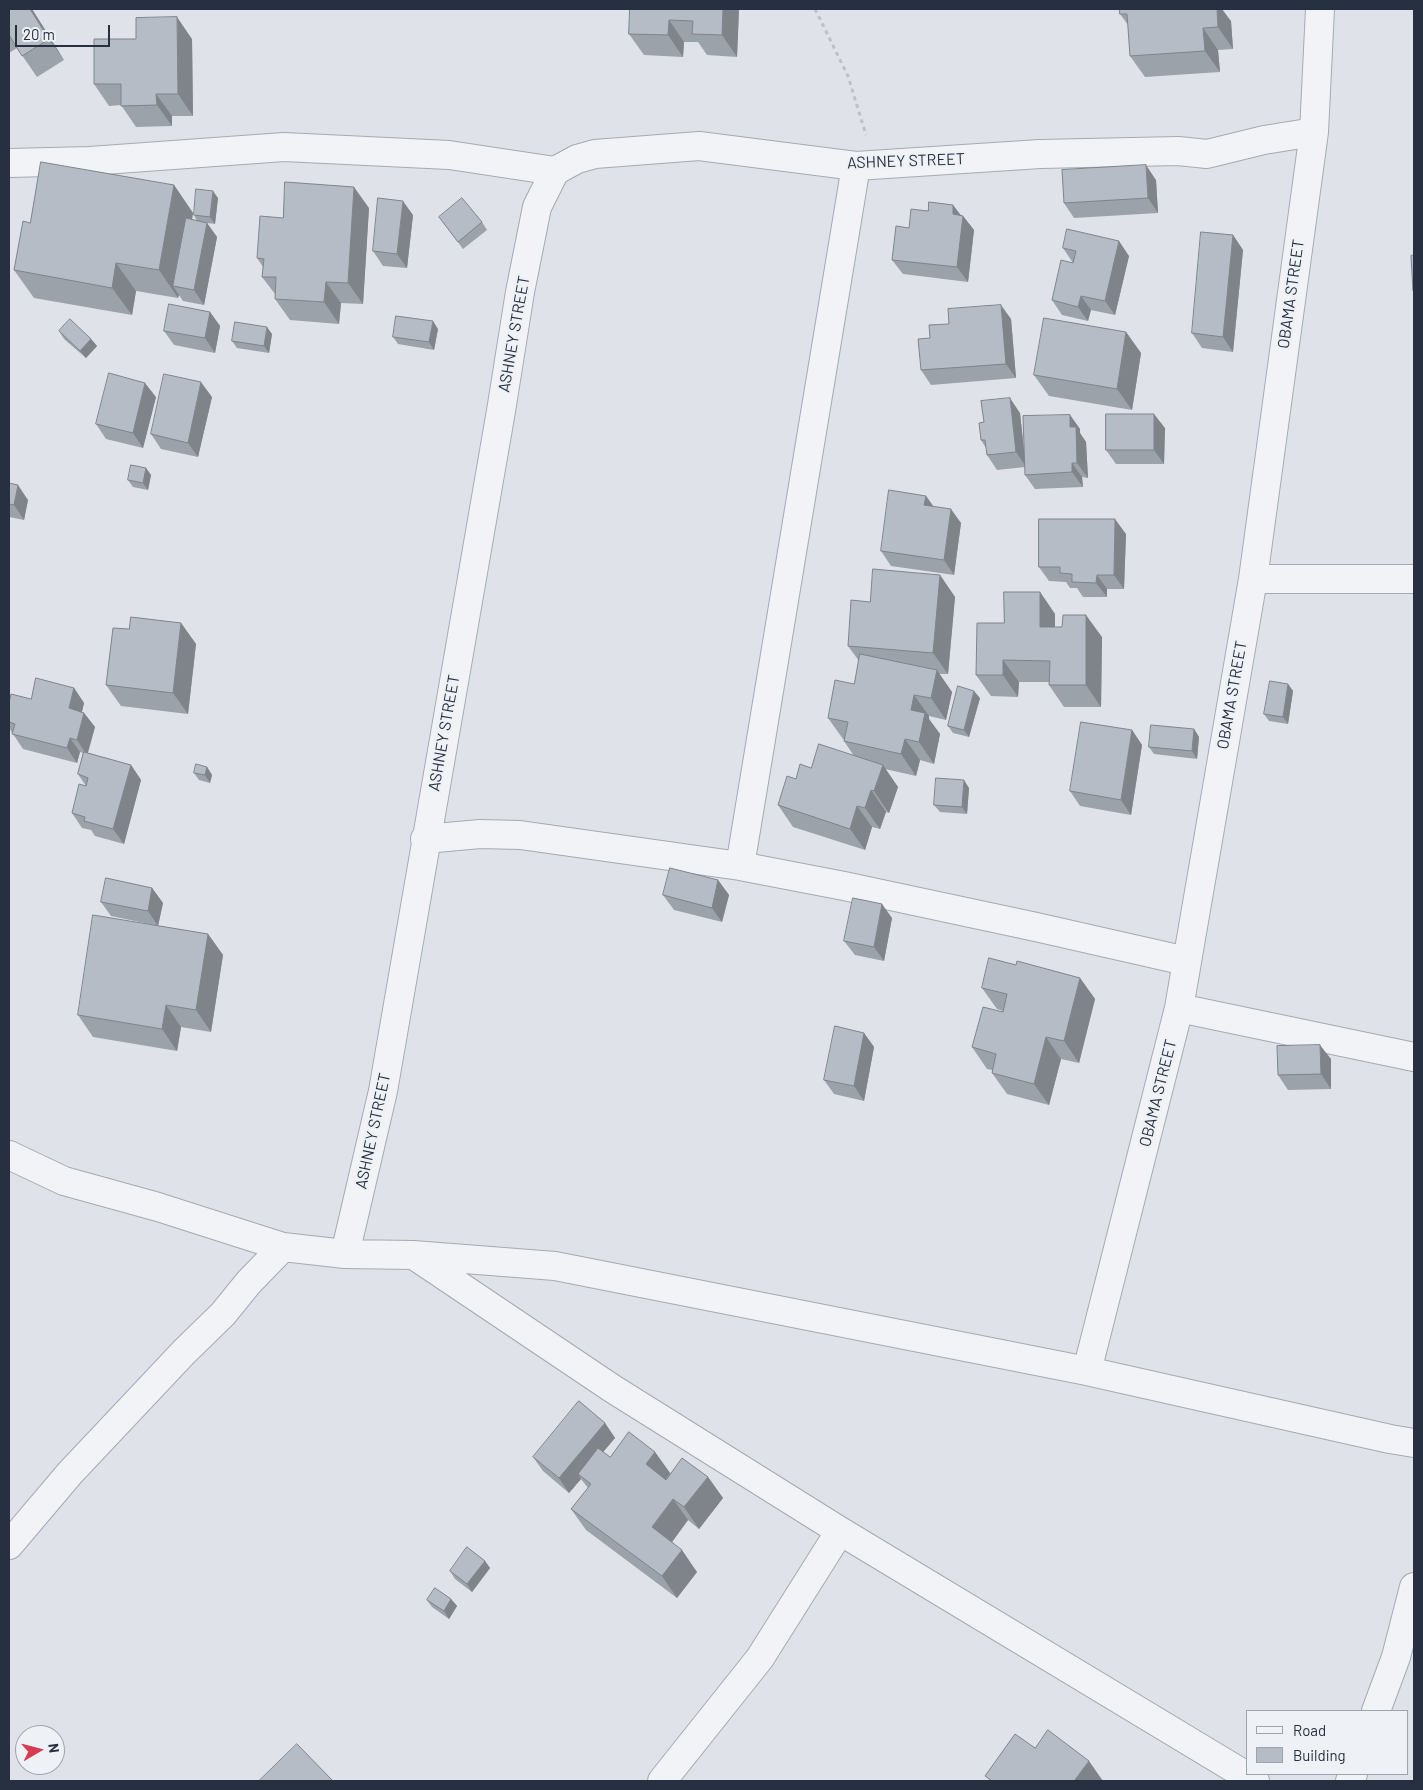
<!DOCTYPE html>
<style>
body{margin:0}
#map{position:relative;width:1423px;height:1790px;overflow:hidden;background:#dfe3e9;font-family:Barlow,sans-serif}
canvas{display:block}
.frame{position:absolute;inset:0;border:10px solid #273041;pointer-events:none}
.legend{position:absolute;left:1246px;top:1710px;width:162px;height:65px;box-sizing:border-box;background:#eef2f6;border:1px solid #9ea4ae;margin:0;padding:6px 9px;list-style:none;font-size:15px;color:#273041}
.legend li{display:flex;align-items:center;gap:10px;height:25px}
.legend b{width:25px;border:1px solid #9ea4ae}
.north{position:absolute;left:15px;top:1725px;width:50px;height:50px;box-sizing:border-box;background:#eef2f6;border:1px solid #9ea4ae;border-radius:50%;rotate:82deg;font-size:14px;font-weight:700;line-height:20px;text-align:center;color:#273041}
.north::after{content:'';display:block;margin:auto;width:18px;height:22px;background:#d73b51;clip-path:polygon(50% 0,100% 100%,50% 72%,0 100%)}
.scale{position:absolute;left:15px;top:25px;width:95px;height:22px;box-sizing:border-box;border:2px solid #273041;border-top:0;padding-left:6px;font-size:15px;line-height:18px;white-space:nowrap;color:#273041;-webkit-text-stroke:4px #eef2f6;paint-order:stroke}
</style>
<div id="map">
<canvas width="1423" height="1790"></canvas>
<div class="frame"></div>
<ul class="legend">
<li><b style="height:6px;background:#f2f3f7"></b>Road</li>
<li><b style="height:14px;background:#b5bcc6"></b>Building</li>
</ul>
<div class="north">N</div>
<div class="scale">20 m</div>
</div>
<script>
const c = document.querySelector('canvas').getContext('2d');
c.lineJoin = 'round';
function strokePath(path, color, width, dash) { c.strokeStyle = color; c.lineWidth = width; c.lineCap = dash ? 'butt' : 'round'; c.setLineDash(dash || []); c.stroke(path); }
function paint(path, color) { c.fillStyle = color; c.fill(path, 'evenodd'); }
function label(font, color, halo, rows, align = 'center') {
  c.font = font + ' Barlow,sans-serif'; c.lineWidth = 5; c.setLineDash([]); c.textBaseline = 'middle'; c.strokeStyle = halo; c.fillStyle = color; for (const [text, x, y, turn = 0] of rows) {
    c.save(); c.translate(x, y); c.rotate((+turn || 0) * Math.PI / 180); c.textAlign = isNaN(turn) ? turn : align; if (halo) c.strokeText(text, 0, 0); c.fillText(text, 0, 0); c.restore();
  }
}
const path = new Path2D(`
 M 815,9 L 848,76 L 866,135`);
const street = new Path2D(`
 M 9,163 L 90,161 L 284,147 L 449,155 L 555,171
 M 1253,579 L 1414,579
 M 425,839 L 480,834 L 520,835 L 740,866 L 844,886 L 1036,927 L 1186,961
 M 740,866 L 856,166
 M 1179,1008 L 1414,1057
 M 9,1155 L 64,1181 L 158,1207 L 283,1247 L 345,1254 L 413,1255 L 555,1266 L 1087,1371 L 1390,1439 L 1414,1443
 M 345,1254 L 383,1091 L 501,411 L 520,292 L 537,207 L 555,171 L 577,159 L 595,154 L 699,146 L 856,166 L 1040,154 L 1178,151 L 1207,154 L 1264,140 L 1314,132
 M 415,1256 L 613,1389 L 840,1531 L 1255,1781
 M 1087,1371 L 1179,1008 L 1253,579 L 1314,132 L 1320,9
 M 9,1545 L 70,1473 L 184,1352 L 223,1314 L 249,1282 L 283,1247
 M 1376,1711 L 1396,1657 L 1414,1587
 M 662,1781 L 760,1658 L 840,1531
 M 1350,1781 L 1353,1774`);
const wall = new Path2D(`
 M 9,9 L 32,9 L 64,60 L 37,77 L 17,48 L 9,53 Z
 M 630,9 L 739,9 L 737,57 L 707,55 L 698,42 L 684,42 L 683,57 L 644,55 L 629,34 Z
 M 1120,9 L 1231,21 L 1233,49 L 1218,50 L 1220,72 L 1145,77 L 1130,56 L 1128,25 L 1120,14 Z
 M 136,39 L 192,39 L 193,116 L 172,116 L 172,126 L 136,127 L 121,105 L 109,106 L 94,84 Z
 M 1156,180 L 1158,213 L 1074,218 L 1064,203 Z
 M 174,185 L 193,213 L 192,220 L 197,221 L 194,215 L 218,198 L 215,224 L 207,223 L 217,237 L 204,305 L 183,301 L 179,295 L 178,298 L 136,291 L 132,315 L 34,298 L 14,270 L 30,223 Z
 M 953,205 L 961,215 L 963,216 L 974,230 L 968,282 L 903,274 L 892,260 L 909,228 L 928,211 Z
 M 369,208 L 363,304 L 341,303 L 339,324 L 290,320 L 275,299 L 275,294 L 262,277 L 263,267 L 257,258 L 283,218 Z
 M 413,215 L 407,268 L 383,266 L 373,251 Z
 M 439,217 L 482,222 L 487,230 L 463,249 Z
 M 1233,235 L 1243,250 L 1233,352 L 1202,348 L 1192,333 Z
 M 1063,248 L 1129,256 L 1115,315 L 1091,310 L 1088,321 L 1062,315 L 1052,300 L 1073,263 Z
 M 210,312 L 220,326 L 215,353 L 174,345 L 164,331 Z
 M 1011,319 L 1016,378 L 931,385 L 921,370 L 930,338 Z
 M 438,329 L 434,350 L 398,344 L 393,337 Z
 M 59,331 L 91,339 L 97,346 L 86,358 L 64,339 Z
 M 1126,332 L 1141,353 L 1132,410 L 1049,396 L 1034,375 Z
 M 272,334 L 269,353 L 237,348 L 232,341 Z
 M 156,397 L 143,448 L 106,439 L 96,424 Z
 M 212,397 L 198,457 L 161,449 L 151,434 Z
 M 1020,413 L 1024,452 L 1070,415 L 1080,429 L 1080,433 L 1086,442 L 1088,478 L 1082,477 L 1083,487 L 1035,489 L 1025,475 L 1025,467 L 997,470 L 987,455 L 986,448 L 981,440 L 984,422 Z
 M 1165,428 L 1164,464 L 1116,464 L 1106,450 Z
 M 146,468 L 151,475 L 148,490 L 133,487 L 128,480 Z
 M 9,483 L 28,500 L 24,520 L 9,517 Z
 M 926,496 L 933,506 L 961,523 L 954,575 L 891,566 L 881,551 Z
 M 1126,534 L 1124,589 L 1107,589 L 1107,597 L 1083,597 L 1077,588 L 1070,588 L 1066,582 L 1049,581 L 1039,567 Z
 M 940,575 L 955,597 L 948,674 L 939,674 L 952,692 L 946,720 L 929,716 L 929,719 L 940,734 L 934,764 L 920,760 L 916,776 L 885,769 L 898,787 L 889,813 L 886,812 L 880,829 L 872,827 L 865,850 L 793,827 L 778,805 L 796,779 L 811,768 L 854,756 L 844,741 L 845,740 L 843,739 L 828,718 L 854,684 L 859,661 L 848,646 L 870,602 Z
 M 1040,592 L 1055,614 L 1055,627 L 1102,637 L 1101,707 L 1064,707 L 1049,685 L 1049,682 L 1019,682 L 1018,697 L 991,696 L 976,675 L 1004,623 Z
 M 181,623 L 196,644 L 188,714 L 121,706 L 106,685 L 129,629 Z
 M 1288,684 L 1293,691 L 1288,724 L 1269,721 L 1264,714 Z
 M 74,688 L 84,703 L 82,712 L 84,713 L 95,727 L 88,753 L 131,765 L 141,780 L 124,844 L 95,836 L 91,830 L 82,828 L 72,813 L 86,786 L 78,774 L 83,753 L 80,752 L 77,763 L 23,749 L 9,728 L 9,703 L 31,699 Z
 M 980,698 L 969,737 L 953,733 L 948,726 Z
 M 1194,729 L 1199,737 L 1197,759 L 1154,754 L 1149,747 Z
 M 1132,730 L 1142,745 L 1131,815 L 1080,806 L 1070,791 Z
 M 207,767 L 212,775 L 210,783 L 199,780 L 194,773 Z
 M 969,788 L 967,814 L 940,812 L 934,805 Z
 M 718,880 L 729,895 L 722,922 L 674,910 L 663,895 Z
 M 152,888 L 163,903 L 158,926 L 208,934 L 223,955 L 211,1032 L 181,1027 L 177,1051 L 93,1037 L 78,1015 L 154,925 L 111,916 L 101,902 Z
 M 892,918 L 884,961 L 855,955 L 844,941 Z
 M 1016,965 L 1080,978 L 1095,999 L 1079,1063 L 1061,1059 L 1049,1105 L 1007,1094 L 992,1073 L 992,1070 L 987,1069 L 972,1047 L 1003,1011 L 997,1009 L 982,988 Z
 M 864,1033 L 874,1047 L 864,1101 L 834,1094 L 824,1080 Z
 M 1331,1059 L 1331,1089 L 1288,1090 L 1278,1075 Z
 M 605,1423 L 615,1438 L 603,1452 L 610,1457 L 655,1452 L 670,1473 L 708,1477 L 723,1498 L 699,1529 L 688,1520 L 672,1542 L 697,1572 L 677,1598 L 586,1530 L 571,1509 L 588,1488 L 581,1479 L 569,1493 L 543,1471 L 533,1457 Z
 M 485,1561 L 490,1568 L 472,1592 L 455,1579 L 450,1571 Z
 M 451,1599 L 457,1606 L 449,1619 L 432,1607 L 427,1600 Z`);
const shadedWall = new Path2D(`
 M 30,9 L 32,9 L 64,60 L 49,39 Z
 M 723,9 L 739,9 L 737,57 L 722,35 Z
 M 1217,9 L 1222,9 L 1231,21 L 1233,49 L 1218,27 Z
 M 177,17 L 192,39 L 193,116 L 178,94 Z
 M 669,20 L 684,42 L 683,57 L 668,35 Z
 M 1203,28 L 1218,50 L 1220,72 L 1205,51 Z
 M 156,94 L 172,116 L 172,126 L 157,105 Z
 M 1146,165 L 1156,180 L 1158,213 L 1148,198 Z
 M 174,185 L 193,213 L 180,288 L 173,286 L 179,295 L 178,298 L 159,270 Z
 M 354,187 L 369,208 L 363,304 L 348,283 Z
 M 213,191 L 218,198 L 215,224 L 210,217 Z
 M 403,201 L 413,215 L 407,268 L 397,254 Z
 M 953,205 L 963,219 L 963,216 L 974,230 L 968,282 L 957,267 L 953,214 Z
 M 207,223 L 217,237 L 204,305 L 194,290 Z
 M 1233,235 L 1243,250 L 1233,352 L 1223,337 Z
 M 1119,241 L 1129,256 L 1115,315 L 1105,301 Z
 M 116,263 L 136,291 L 132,315 L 112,288 Z
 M 326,282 L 341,303 L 339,324 L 324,302 Z
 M 1081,296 L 1091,310 L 1088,321 L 1078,307 Z
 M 1001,305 L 1011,319 L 1016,378 L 1006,364 Z
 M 210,312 L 220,326 L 215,353 L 205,338 Z
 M 433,321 L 438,329 L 434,350 L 429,342 Z
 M 267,327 L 272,334 L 269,353 L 264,346 Z
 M 1126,332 L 1141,353 L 1132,410 L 1117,389 Z
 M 91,339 L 97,346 L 86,358 L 80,351 Z
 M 201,382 L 212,397 L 198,457 L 188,443 Z
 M 145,383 L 156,397 L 143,448 L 133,433 Z
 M 1010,398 L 1020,413 L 1026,467 L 1016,452 Z
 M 1154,414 L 1165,428 L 1164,464 L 1154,450 Z
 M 1070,415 L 1080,429 L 1080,433 L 1086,442 L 1088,478 L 1077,463 L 1070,427 Z
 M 1072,463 L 1082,477 L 1083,487 L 1072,472 Z
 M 146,468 L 151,475 L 148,490 L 143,483 Z
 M 18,485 L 28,500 L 24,520 L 14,505 Z
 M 926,496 L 936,510 L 924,505 Z
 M 951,509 L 961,523 L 954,575 L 944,560 Z
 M 1115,519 L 1126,534 L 1124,589 L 1114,575 Z
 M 940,575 L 955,597 L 948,674 L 933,653 Z
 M 1097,575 L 1107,589 L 1107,597 L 1096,583 Z
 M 1040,592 L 1055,614 L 1055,648 L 1040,627 Z
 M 1086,615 L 1102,637 L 1101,707 L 1086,685 Z
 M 181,623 L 196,644 L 188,714 L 173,693 Z
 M 1003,660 L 1019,682 L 1018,697 L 1003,675 Z
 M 937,670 L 952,692 L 946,720 L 931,698 Z
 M 1288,684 L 1293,691 L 1288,724 L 1283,717 Z
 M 74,688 L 84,703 L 79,723 L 69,708 Z
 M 974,691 L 980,698 L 969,737 L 964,730 Z
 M 914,695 L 929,716 L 929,719 L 940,734 L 934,764 L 919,742 L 911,710 Z
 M 84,713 L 95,727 L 87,755 L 77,740 Z
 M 1194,729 L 1199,737 L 1197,759 L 1192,751 Z
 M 1132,730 L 1142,745 L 1131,815 L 1121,800 Z
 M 70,738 L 80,752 L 77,763 L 67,748 Z
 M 905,739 L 920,760 L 916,776 L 901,754 Z
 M 131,765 L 141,780 L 124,844 L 113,829 Z
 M 883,765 L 898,787 L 889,813 L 874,791 Z
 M 207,767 L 212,775 L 210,783 L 205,775 Z
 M 964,780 L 969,788 L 967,814 L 962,807 Z
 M 871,790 L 886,812 L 880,829 L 865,808 Z
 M 857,806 L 872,827 L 865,850 L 850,829 Z
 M 718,880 L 729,895 L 722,922 L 712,908 Z
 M 152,888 L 163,903 L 158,926 L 148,911 Z
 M 882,904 L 892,918 L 884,961 L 874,947 Z
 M 208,934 L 223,955 L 211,1032 L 196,1010 Z
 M 1080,978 L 1095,999 L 1079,1063 L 1064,1041 Z
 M 166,1005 L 181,1027 L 177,1051 L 162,1029 Z
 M 864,1033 L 874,1047 L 864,1101 L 854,1086 Z
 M 1046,1037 L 1061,1059 L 1049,1105 L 1034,1084 Z
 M 1320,1045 L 1331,1059 L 1331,1089 L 1321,1074 Z
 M 605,1423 L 615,1438 L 582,1477 L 578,1474 L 581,1479 L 569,1493 L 559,1478 Z
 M 655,1452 L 670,1473 L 661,1486 L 646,1464 Z
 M 708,1477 L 723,1498 L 699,1529 L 684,1507 Z
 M 673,1499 L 688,1520 L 667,1549 L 652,1527 Z
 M 682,1550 L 697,1572 L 677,1598 L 662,1576 Z
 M 485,1561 L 490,1568 L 472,1592 L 467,1584 Z
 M 451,1599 L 457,1606 L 449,1619 L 444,1611 Z
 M 1089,1761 L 1103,1781 L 1074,1781 Z`);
const building = new Path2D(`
 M 9,9 L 30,9 L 49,39 L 22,56 L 9,35 Z
 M 630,9 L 723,9 L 722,35 L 692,34 L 693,21 L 669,20 L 668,35 L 629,34 Z
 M 1120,9 L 1217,9 L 1218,27 L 1203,28 L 1205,51 L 1130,56 L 1127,14 L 1120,14 Z
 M 177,17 L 178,94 L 156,94 L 157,105 L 121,106 L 121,84 L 94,84 L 94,39 L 136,39 L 136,18 Z
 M 41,162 L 174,185 L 159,270 L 116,263 L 112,288 L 14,270 L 23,221 L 30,223 Z
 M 1146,165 L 1148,198 L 1064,203 L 1062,170 Z
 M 285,182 L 354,187 L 348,283 L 326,282 L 324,302 L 275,299 L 276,277 L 262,277 L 264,259 L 257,258 L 260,216 L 283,218 Z
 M 196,189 L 213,191 L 210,217 L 194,215 Z
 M 378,198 L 403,201 L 397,254 L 373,251 Z
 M 462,198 L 482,222 L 458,242 L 439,217 Z
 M 929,202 L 953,205 L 953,214 L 963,216 L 957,267 L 892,260 L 896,226 L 909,228 L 911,209 L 928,211 Z
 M 186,218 L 207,223 L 194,290 L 173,286 Z
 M 1067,229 L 1119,241 L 1105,301 L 1081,296 L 1078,307 L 1052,300 L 1061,260 L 1073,263 L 1076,251 L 1063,248 Z
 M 1201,232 L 1233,235 L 1223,337 L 1192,333 Z
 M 1414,255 L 1414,291 L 1413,291 L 1411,256 Z
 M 169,304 L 210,312 L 205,338 L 164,331 Z
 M 1001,305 L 1006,364 L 921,370 L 918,339 L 930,338 L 929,325 L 949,324 L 948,309 Z
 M 396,316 L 433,321 L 429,342 L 393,337 Z
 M 1044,318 L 1126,332 L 1117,389 L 1034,375 Z
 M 70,319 L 91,339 L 80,351 L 59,331 Z
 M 235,322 L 267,327 L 264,346 L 232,341 Z
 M 109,373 L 145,383 L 133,433 L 96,424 Z
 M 164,374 L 201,382 L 188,443 L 151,434 Z
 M 1010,398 L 1016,452 L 987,455 L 985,440 L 981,440 L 979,423 L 984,422 L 981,401 Z
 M 1106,414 L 1154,414 L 1154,450 L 1106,450 Z
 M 1070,415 L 1070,427 L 1076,427 L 1077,463 L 1072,463 L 1072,472 L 1025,475 L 1023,416 Z
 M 131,465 L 146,468 L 143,483 L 128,480 Z
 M 9,483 L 18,485 L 14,505 L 9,504 Z
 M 889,490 L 926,496 L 924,505 L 951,509 L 944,560 L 881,551 Z
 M 1039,519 L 1115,519 L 1114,575 L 1097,575 L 1096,583 L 1072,582 L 1072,574 L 1060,573 L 1060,567 L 1039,567 Z
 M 873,569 L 940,575 L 933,653 L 848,646 L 851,600 L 870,602 Z
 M 1004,592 L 1040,592 L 1040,627 L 1062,627 L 1063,615 L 1086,615 L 1086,685 L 1049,685 L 1050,661 L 1003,660 L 1003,675 L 976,675 L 977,623 L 1004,623 Z
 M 131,617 L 181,623 L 173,693 L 106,685 L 113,628 L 129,629 Z
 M 860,654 L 937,670 L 931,698 L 914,695 L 911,710 L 925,713 L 919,742 L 905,739 L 901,754 L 844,741 L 848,722 L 828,718 L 835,680 L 854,684 Z
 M 36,678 L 74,688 L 69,708 L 84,713 L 77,740 L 70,738 L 67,748 L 12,734 L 15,724 L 9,722 L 9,703 L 11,694 L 31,699 Z
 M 1270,681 L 1288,684 L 1283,717 L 1264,714 Z
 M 958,686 L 974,691 L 964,730 L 948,726 Z
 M 1081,722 L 1132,730 L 1121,800 L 1070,791 Z
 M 1151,725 L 1194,729 L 1192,751 L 1149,747 Z
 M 819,744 L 883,765 L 874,791 L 871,790 L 865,808 L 857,806 L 850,829 L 778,805 L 787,776 L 796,779 L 800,764 L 811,768 Z
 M 84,752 L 131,765 L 113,829 L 84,821 L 85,817 L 72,813 L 79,784 L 86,786 L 88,778 L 78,774 Z
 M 196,764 L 207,767 L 205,775 L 194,773 Z
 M 936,778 L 964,780 L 962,807 L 934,805 Z
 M 670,868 L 718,880 L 712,908 L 663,895 Z
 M 106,878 L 152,888 L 148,911 L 101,902 Z
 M 853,898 L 882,904 L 874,947 L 844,941 Z
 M 93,915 L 208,934 L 196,1010 L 166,1005 L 162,1029 L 78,1015 Z
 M 989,958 L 1016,965 L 1017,961 L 1080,978 L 1064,1041 L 1046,1037 L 1034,1084 L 992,1073 L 996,1054 L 972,1047 L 983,1007 L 1003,1012 L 1007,994 L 982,988 Z
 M 835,1026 L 864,1033 L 854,1086 L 824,1080 Z
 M 1320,1045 L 1321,1074 L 1278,1075 L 1277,1046 Z
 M 579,1401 L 605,1423 L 559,1478 L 533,1457 Z
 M 629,1432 L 655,1452 L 646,1464 L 666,1480 L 682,1458 L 708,1477 L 684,1507 L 673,1499 L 652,1527 L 682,1550 L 662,1576 L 571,1509 L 591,1484 L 578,1474 L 598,1448 L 610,1457 Z
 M 467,1547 L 485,1561 L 467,1584 L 450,1571 Z
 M 435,1588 L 451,1599 L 444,1611 L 427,1600 Z
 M 1048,1730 L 1089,1761 L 1074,1781 L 992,1781 L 985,1776 L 1015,1734 L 1035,1748 Z
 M 297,1744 L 333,1781 L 259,1781 Z`);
const streetNames = [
 ["ASHNEY STREET",906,161,-2],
 ["OBAMA STREET",1291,294,-82],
 ["ASHNEY STREET",514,334,-80],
 ["OBAMA STREET",1232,695,-80],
 ["ASHNEY STREET",444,733,-80],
 ["OBAMA STREET",1158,1093,-76],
 ["ASHNEY STREET",373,1131,-78]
];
strokePath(street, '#a4aab3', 30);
strokePath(path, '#bdc0c8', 3, [4, 4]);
strokePath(street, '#f2f3f7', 28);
paint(wall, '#9ca2aa');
paint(shadedWall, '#7f848b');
paint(building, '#b5bcc6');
strokePath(building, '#7f848b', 1);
label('16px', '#273041', '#eef2f6', streetNames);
</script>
